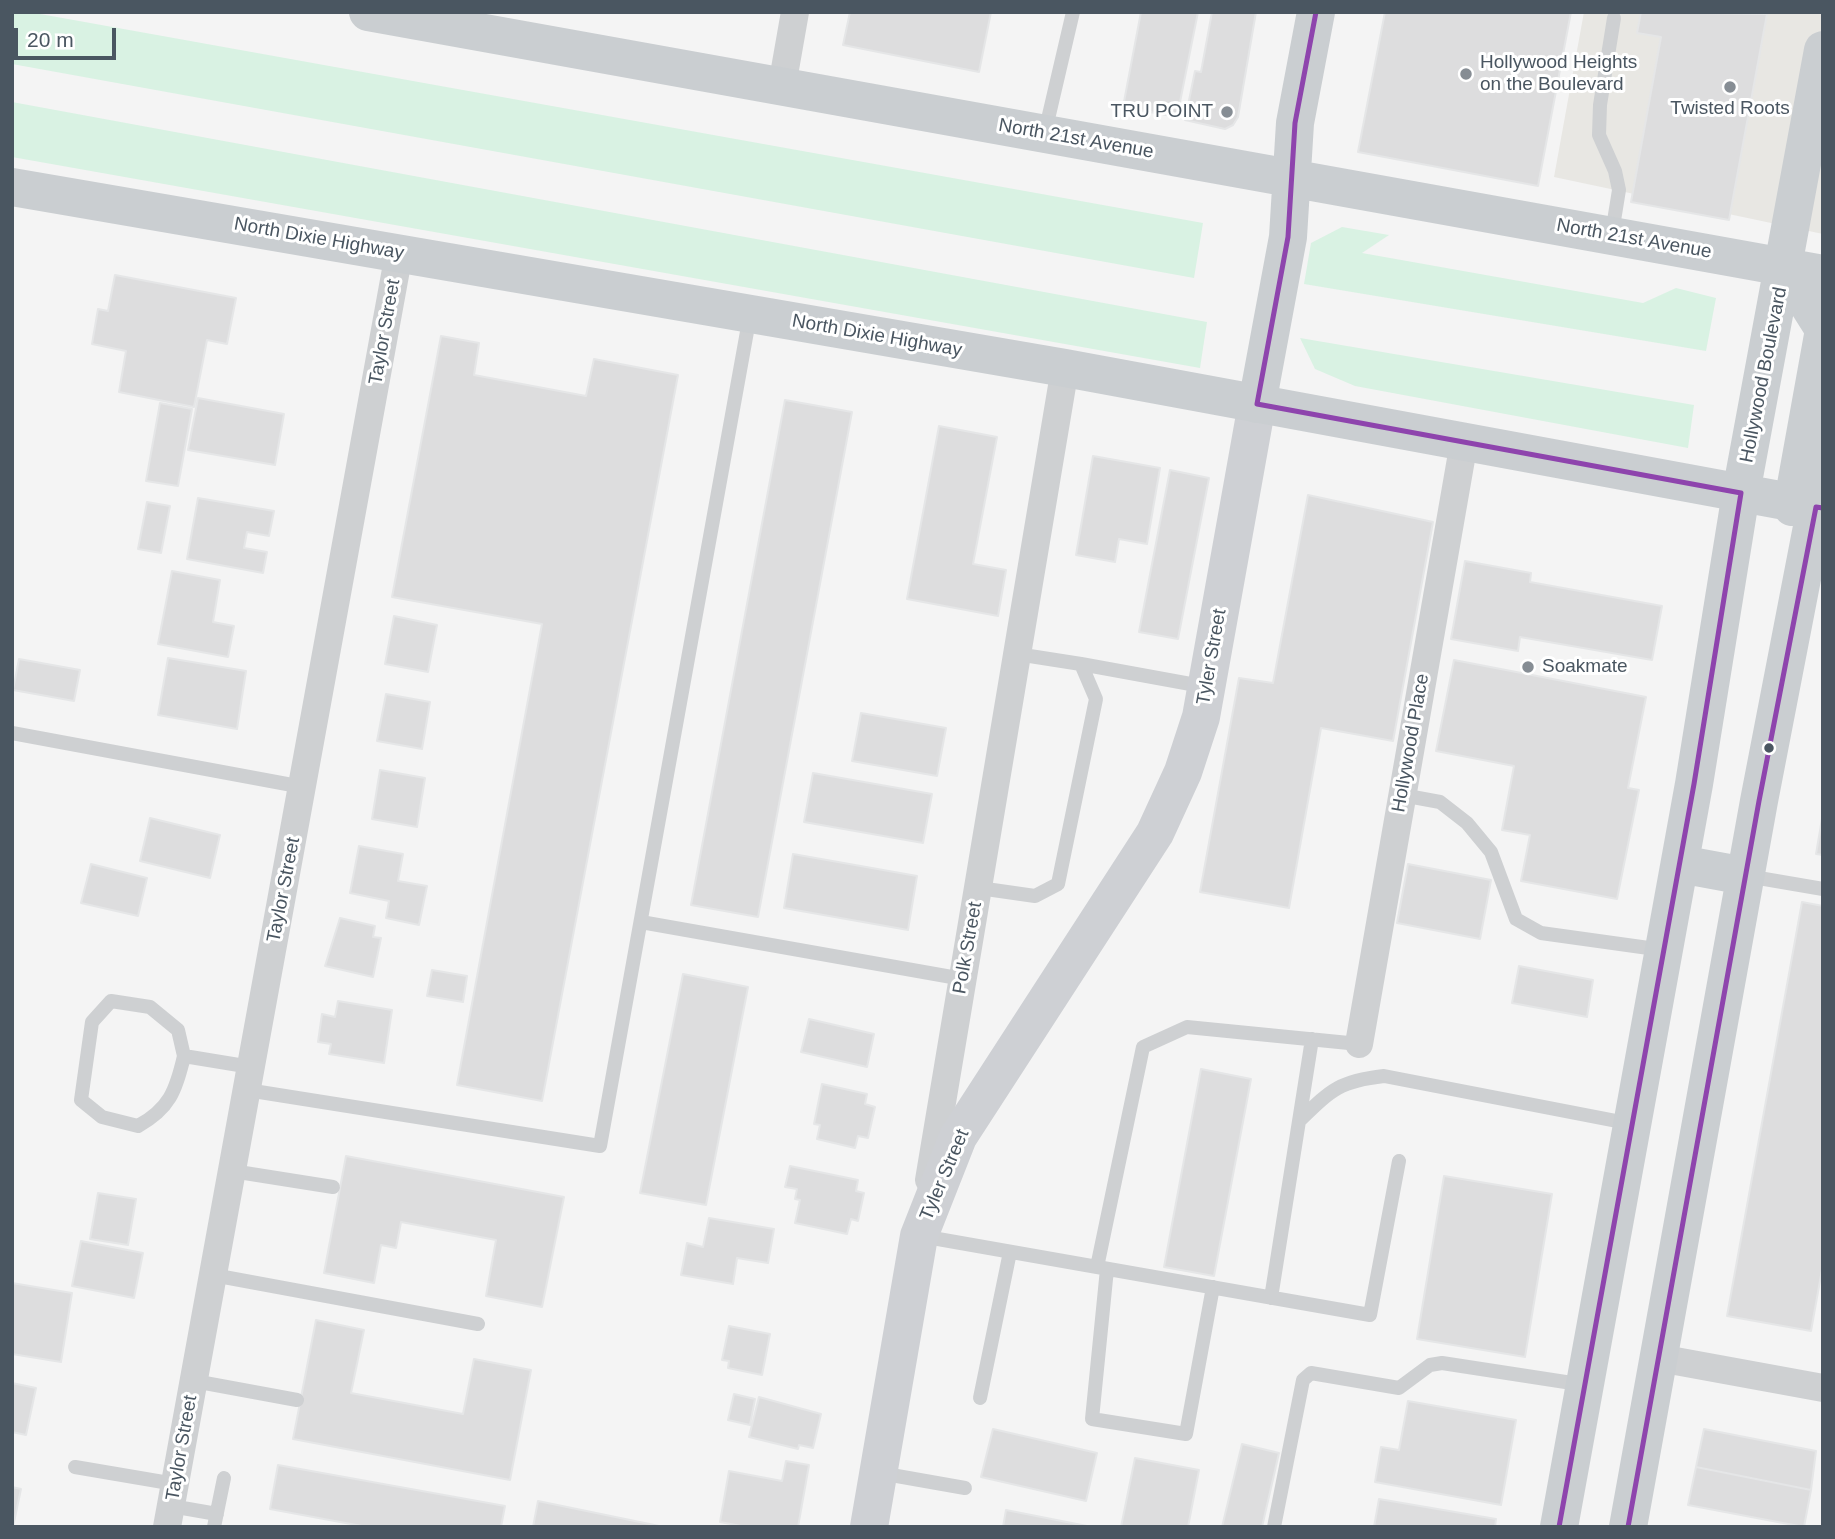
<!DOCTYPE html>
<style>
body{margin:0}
#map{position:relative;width:1835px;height:1539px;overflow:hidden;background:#f4f4f4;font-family:Helvetica,sans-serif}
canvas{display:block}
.frame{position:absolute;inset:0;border:14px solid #4a5661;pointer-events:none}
.scale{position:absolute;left:14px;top:28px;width:102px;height:32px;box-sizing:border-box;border:4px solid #4a5661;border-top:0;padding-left:9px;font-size:21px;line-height:24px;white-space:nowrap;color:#4a5661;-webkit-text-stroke:5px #fff;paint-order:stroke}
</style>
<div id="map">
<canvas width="1835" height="1539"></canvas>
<div class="frame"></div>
<div class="scale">20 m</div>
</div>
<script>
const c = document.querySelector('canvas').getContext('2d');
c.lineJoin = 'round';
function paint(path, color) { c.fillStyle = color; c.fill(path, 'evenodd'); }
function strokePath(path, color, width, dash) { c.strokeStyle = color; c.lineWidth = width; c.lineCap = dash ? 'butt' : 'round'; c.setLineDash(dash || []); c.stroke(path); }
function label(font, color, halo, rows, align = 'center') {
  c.font = font + ' Helvetica,sans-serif'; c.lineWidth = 6; c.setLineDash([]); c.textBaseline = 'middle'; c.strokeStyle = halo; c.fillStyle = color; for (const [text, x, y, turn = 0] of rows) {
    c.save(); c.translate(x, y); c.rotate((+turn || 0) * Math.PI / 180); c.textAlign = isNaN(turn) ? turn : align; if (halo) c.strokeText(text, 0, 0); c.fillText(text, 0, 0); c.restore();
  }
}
const commercial = new Path2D(`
 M 1584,12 L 1823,12 L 1823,234 L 1554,177 Z`);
const green = new Path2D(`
 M 12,12 L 29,12 L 1203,223 L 1194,278 L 12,64 Z
 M 12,102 L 1207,322 L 1200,368 L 12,157 Z
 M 1342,227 L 1389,235 L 1362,253 L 1643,303 L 1676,288 L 1716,298 L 1706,351 L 1304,284 L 1311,243 Z
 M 1300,338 L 1694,405 L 1688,448 L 1355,386 L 1315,369 Z`);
const building = new Path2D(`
 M 850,12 L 991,12 L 979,72 L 843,45 Z
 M 1141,12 L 1198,12 L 1177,117 L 1123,107 Z
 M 1212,12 L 1256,12 L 1238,117 L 1233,125 L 1225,129 L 1185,120 L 1195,71 L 1201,72 Z
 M 1385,12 L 1571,12 L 1538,186 L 1358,152 Z
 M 1641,12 L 1767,14 L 1729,220 L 1631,202 L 1661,37 L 1637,33 Z
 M 115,275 L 236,298 L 227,344 L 207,340 L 194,407 L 119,392 L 126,351 L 92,344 L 98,309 L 108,311 Z
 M 441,336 L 479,343 L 474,375 L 586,396 L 594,359 L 678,375 L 542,1101 L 457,1085 L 542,624 L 392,597 Z
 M 198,398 L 284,414 L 275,465 L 188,450 Z
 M 785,400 L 852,412 L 758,917 L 691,905 Z
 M 160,403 L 192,409 L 178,486 L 146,481 Z
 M 939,426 L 997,437 L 973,564 L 1006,570 L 998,616 L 907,599 Z
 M 1093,456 L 1160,468 L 1147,544 L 1119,539 L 1115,562 L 1076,555 Z
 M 1170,470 L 1209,478 L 1178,639 L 1139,632 Z
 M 1308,495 L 1433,522 L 1393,741 L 1321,728 L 1289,908 L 1200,892 L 1239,678 L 1273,683 Z
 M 198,498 L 274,511 L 269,536 L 247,532 L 244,548 L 267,552 L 263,573 L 187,559 Z
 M 147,502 L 170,506 L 161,553 L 138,549 Z
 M 1465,561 L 1531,573 L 1530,582 L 1662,606 L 1652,660 L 1520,637 L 1518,651 L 1451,639 Z
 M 172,571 L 220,580 L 213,622 L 234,626 L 228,657 L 158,644 Z
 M 394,616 L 437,625 L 428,672 L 385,664 Z
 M 168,658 L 246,671 L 237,729 L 158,715 Z
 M 19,659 L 80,670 L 74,701 L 13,690 Z
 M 1454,660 L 1646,697 L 1628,788 L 1639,790 L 1617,899 L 1521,881 L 1530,835 L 1502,830 L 1514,766 L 1436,751 Z
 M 386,694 L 430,702 L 422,749 L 377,741 Z
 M 861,713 L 946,728 L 937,776 L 852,761 Z
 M 380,770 L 425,778 L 417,827 L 372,819 Z
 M 813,773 L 932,794 L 923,843 L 804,822 Z
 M 1823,813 L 1823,855 L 1816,854 Z
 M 150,818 L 220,835 L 210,878 L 140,861 Z
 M 359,846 L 403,854 L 398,881 L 427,886 L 419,925 L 386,918 L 389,901 L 350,893 Z
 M 793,854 L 917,876 L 908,930 L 784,908 Z
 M 91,864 L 147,878 L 138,916 L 81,903 Z
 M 1408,864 L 1491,880 L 1480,939 L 1397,923 Z
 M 1802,902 L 1823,906 L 1823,1264 L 1811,1331 L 1727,1316 Z
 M 340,918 L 375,926 L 373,937 L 381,938 L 373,977 L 325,966 Z
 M 1519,966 L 1593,980 L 1587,1017 L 1512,1003 Z
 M 432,970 L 467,976 L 463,1002 L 427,996 Z
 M 683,974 L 748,987 L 706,1205 L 640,1193 Z
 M 338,1001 L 392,1010 L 384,1063 L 329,1054 L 331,1044 L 318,1042 L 322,1014 L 335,1017 Z
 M 809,1019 L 874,1034 L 867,1067 L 801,1052 Z
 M 1201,1069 L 1251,1079 L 1214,1276 L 1164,1267 Z
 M 822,1084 L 867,1094 L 865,1104 L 875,1107 L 868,1138 L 858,1136 L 855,1148 L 817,1139 L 820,1125 L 814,1124 Z
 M 346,1156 L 564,1197 L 542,1307 L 486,1296 L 496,1240 L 401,1222 L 396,1248 L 381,1245 L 374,1283 L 324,1273 Z
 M 790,1166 L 858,1180 L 856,1191 L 864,1193 L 858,1221 L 851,1219 L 847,1234 L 795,1223 L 800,1200 L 795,1199 L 797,1189 L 785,1187 Z
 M 1444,1176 L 1552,1194 L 1525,1357 L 1417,1339 Z
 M 98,1193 L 136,1199 L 128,1245 L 90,1239 Z
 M 709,1218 L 774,1229 L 768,1263 L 737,1258 L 733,1284 L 681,1275 L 687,1243 L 703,1247 Z
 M 81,1241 L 143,1253 L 134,1298 L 72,1286 Z
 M 12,1283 L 72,1293 L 61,1362 L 12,1354 Z
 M 316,1320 L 364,1330 L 351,1393 L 463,1414 L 474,1359 L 531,1370 L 510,1480 L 293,1439 Z
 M 729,1326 L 770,1334 L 762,1375 L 728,1368 L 729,1361 L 722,1360 Z
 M 12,1383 L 36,1388 L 26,1435 L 12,1432 Z
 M 734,1394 L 755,1399 L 750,1425 L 728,1420 Z
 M 759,1397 L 821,1414 L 813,1448 L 799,1445 L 798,1449 L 749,1437 Z
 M 1408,1401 L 1516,1420 L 1501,1505 L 1375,1482 L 1381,1447 L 1399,1450 Z
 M 993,1429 L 1097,1453 L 1086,1501 L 981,1477 Z
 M 1704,1429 L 1816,1451 L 1811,1490 L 1696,1467 Z
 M 1242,1444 L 1279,1453 L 1262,1527 L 1222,1527 Z
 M 1135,1458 L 1199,1470 L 1188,1527 L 1121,1527 Z
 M 786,1461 L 809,1465 L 798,1527 L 746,1527 L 720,1522 L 729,1471 L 782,1481 Z
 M 278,1465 L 505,1506 L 501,1527 L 367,1527 L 270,1509 Z
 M 1696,1467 L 1811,1490 L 1804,1527 L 1688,1505 Z
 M 12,1487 L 21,1489 L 13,1527 L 12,1527 Z
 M 1379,1499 L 1496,1519 L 1495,1527 L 1374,1527 Z
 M 538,1501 L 664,1527 L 533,1527 Z
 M 1006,1510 L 1092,1527 L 1003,1527 Z`);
const lane = new Path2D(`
 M 1045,132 L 1073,12
 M 1612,233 L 1619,190 L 1615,171 L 1599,135 L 1600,105 L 1614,18
 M 1081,664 L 1207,687
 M 12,733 L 303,787
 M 1402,795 L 1440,802 L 1467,823 L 1491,852 L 1516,919 L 1541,933 L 1663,950
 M 1747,876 L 1823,889
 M 979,888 L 1035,896 L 1058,884 L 1096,699 L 1081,664 L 1017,654
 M 641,922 L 963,979
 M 184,1056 C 176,1091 169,1109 138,1126 L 102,1117 L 81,1100 L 92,1022 L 111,1001 L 150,1007 L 178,1030 L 184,1056 L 251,1067
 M 247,1090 L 600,1146 L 750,315
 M 1299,1121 C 1331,1090 1339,1081 1384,1076 L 1632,1124
 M 232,1171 L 333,1187
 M 921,1236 L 1370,1315 L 1399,1161
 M 1097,1267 L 1143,1047 L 1187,1027 L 1359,1044
 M 1107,1269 L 1092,1419 L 1186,1434 L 1213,1287
 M 213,1275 L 478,1324
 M 1271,1298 L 1312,1039
 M 194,1381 L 297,1400
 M 980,1398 L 1010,1252
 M 75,1467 L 175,1484
 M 880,1473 L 965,1488
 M 171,1506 L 217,1514
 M 214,1527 L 224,1478
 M 1274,1527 L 1303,1380 L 1311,1373 L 1399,1388 L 1430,1365 L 1442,1363 L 1585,1385`);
const street = new Path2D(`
 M 782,86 L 795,12
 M 1359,1044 L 1464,442
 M 929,1180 L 1065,368
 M 1659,1358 L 1823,1388
 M 167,1527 L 399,253`);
const secondary = new Path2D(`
 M 869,1527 L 919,1236 L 958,1137 L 1155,833 L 1183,772 L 1201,717 L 1257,404`);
const primary = new Path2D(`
 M 368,12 L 1823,274
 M 12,187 L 1065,368 L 1823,508
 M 1784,266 L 1823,328
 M 1257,404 L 1288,237 L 1295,123 L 1316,12
 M 1792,507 L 1823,335
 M 1680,864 L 1745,876
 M 1559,1527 L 1694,784 L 1741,493 L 1823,50
 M 1628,1527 L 1759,801 L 1823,470`);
const bus1 = new Path2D(`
 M 1316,12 L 1295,123 L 1288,237 L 1257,404 L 1741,493 L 1694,784 L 1559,1527
 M 1628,1527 L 1759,801 L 1816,507 L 1823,508`);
const markers = [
 [1466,74,7,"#868d94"],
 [1730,87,7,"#868d94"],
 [1227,112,7,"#868d94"],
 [1528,667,7,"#868d94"],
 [1769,748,6,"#4a5661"]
];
const poiNames = [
 ["Hollywood Heights",1480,63],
 ["on the Boulevard",1480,85],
 ["Twisted Roots",1730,109,"center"],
 ["TRU POINT",1213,112,"right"],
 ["Soakmate",1542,667]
];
const streetNames = [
 ["North 21st Avenue",1076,139,10],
 ["North Dixie Highway",319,239,10],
 ["North 21st Avenue",1634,239,10],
 ["Taylor Street",385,332,-80],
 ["North Dixie Highway",877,336,10],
 ["Hollywood Boulevard",1764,375,-79],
 ["Tyler Street",1212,657,-80],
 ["Hollywood Place",1411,743,-80],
 ["Taylor Street",284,890,-79],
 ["Polk Street",968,948,-80],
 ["Tyler Street",945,1175,-67],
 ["Taylor Street",182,1448,-80]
];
paint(commercial, '#e8e7e3');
paint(green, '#d9f2e3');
paint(building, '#ddddde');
strokePath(building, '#e5e6e7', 2);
strokePath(lane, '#ced0d2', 14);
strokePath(street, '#ced0d2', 28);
strokePath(secondary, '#ced0d4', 38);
strokePath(primary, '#caced1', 38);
strokePath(bus1, '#8e44ad', 5);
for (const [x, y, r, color] of markers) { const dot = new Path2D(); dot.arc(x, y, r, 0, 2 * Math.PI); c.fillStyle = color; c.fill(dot); strokePath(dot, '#fff', 2.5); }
label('19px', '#4a5661', '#fff', poiNames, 'left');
label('19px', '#4a5661', '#fff', streetNames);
</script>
